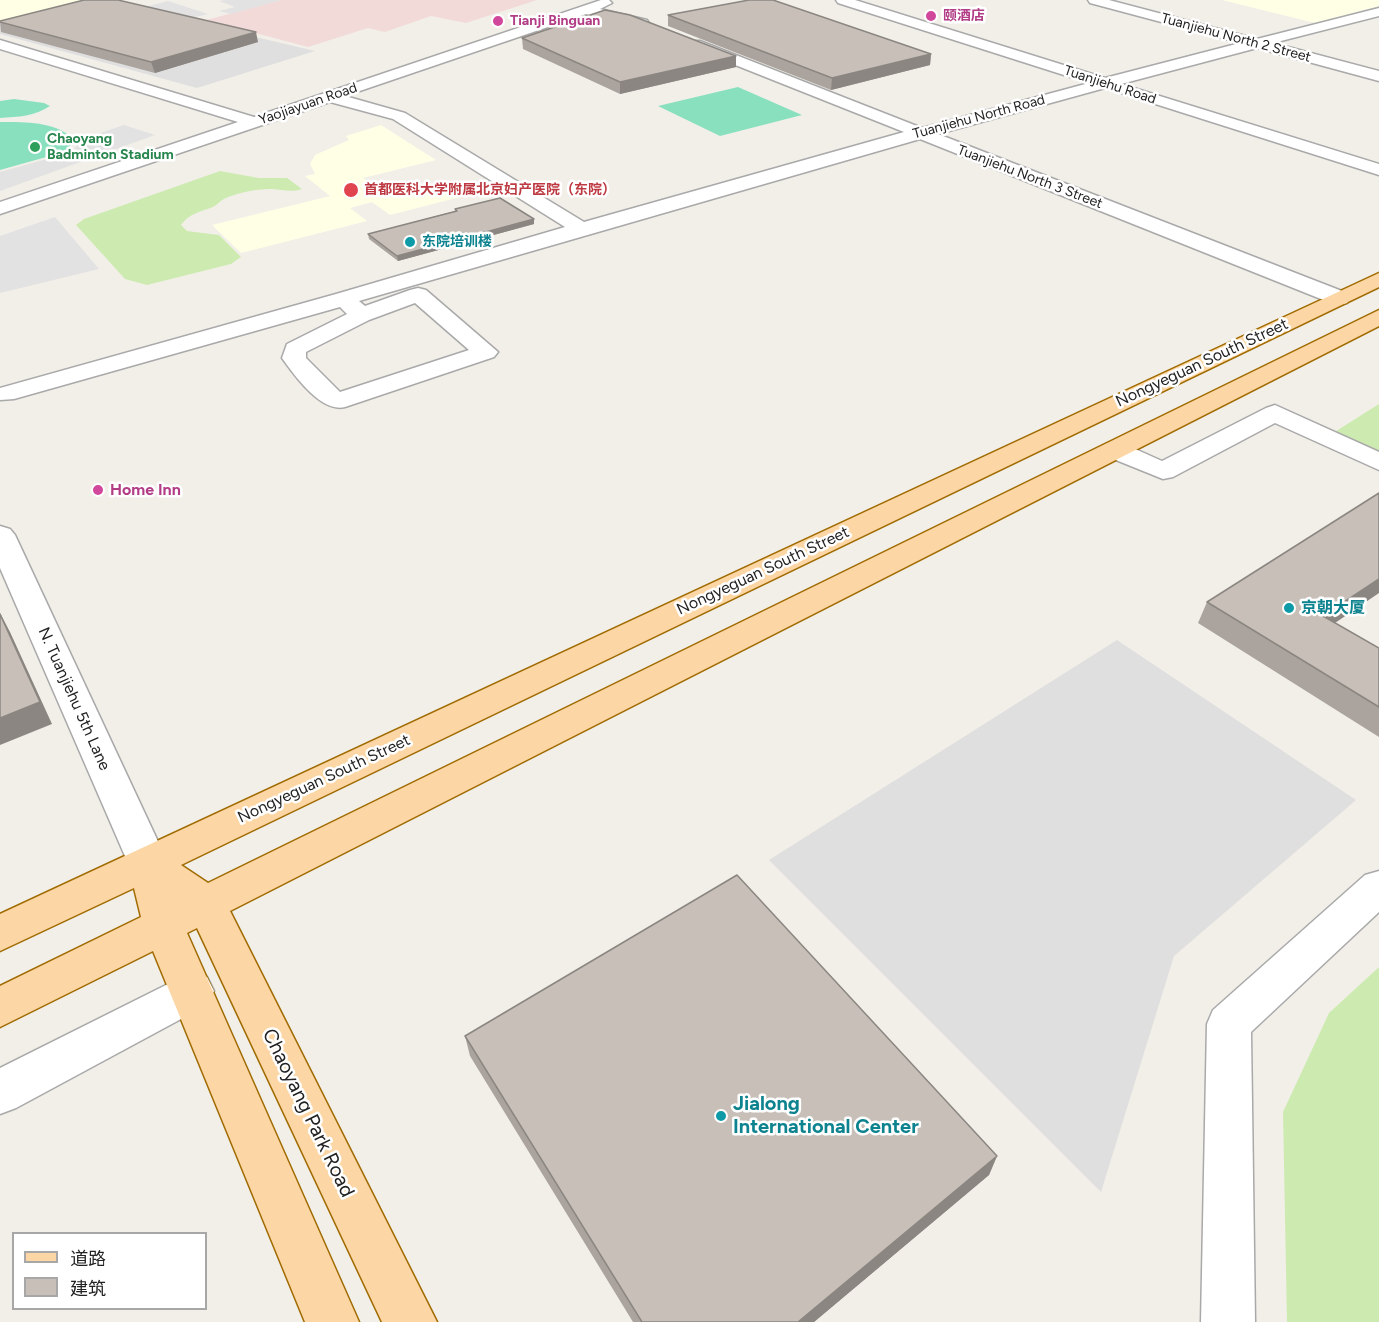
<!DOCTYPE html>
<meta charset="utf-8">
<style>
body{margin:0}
#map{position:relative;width:1379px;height:1322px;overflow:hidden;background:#f2efe9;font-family:Figtree,"Noto Sans SC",sans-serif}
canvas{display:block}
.legend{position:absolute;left:12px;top:1232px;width:195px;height:78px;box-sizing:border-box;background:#fff;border:2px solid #a7a7a7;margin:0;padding:8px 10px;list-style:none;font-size:18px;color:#222}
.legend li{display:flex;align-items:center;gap:12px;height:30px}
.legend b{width:30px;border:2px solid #a7a7a7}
</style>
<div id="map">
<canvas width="1379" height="1322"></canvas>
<ul class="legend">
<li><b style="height:8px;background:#fcd6a4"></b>道路</li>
<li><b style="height:16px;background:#c7bfb8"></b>建筑</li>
</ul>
</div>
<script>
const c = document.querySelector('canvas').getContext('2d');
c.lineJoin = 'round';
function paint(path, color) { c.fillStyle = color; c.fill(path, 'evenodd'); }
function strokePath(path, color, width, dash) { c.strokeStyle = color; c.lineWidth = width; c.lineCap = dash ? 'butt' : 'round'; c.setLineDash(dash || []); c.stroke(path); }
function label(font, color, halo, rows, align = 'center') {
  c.font = font + ' Figtree,"Noto Sans SC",sans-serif'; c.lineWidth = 5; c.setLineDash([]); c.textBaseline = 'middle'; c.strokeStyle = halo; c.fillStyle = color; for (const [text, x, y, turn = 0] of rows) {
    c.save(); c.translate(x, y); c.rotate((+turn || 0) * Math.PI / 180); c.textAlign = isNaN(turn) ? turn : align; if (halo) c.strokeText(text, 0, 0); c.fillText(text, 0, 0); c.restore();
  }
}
const residential = new Path2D(`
 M 196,23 L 315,51 L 197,88 L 0,34 L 0,24 Z
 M 1117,640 L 1356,800 L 1174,956 L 1101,1192 L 769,860 Z`);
const commercial = new Path2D(`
 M 281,0 L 537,0 L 466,23 L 431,16 L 385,32 L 368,28 L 308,47 L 206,20 Z`);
const education = new Path2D(`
 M 0,0 L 84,0 L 0,22 Z
 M 1222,0 L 1379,0 L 1379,6 L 1315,23 Z
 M 381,125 L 436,160 L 363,178 L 392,198 L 452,183 L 474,197 L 460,197 L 390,215 L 372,202 L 350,208 L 367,221 L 241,253 L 212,225 L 330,196 L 305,176 L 315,174 L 310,164 L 315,155 L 349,140 L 346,136 Z`);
const grass = new Path2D(`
 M 220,171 L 259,178 L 287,178 L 302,189 C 291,193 281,189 270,189 C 256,189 236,193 224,199 C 220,201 217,205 213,207 C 200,212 190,213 181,225 L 187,231 L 219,235 L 241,257 L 231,264 L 147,285 L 125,279 L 76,225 L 84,219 Z
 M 1379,404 L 1379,455 L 1333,433 Z
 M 1379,967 L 1379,1322 L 1287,1322 L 1283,1112 L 1329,1013 Z`);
const pitch = new Path2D(`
 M 738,87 L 802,115 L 720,136 L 658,106 Z
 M 14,99 L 44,103 L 50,106 C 35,116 18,117 0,118 L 0,101 Z
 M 0,122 C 24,122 58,121 75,141 L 64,152 L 0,170 Z`);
const parking = new Path2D(`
 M 225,0 L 281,0 L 231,14 L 219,11 L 235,7 L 219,1 Z
 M 168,1 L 208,14 L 182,20 L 137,9 Z
 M 124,125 L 155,135 L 0,191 L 0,172 L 72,152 L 82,139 Z
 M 55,217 L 99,269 L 0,293 L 0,236 Z`);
const minor = new Path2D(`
 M 601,0 L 609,0 L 612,3 L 600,9 L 647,20 L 649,23 L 642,27 L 586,14 L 345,96 L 405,113 L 584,222 L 904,132 L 690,47 L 688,44 L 690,41 L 700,41 L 922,128 L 1089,83 L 838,3 L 836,0 L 855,0 L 1105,78 L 1240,43 L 1090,3 L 1088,0 L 1109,0 L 1257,39 L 1379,8 L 1379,16 L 1273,43 L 1379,71 L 1379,81 L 1257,48 L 1121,84 L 1379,164 L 1379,175 L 1105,88 L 938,134 L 1347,293 L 1350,298 L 1347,303 L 1339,305 L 1331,303 L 920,139 L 359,301 L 365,306 L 410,290 L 418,288 L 426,290 L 498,352 L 494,357 L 345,407 C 321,413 295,376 282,358 L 287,344 L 347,314 L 340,307 L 14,399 L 0,400 L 0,388 L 336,294 L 565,227 L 393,119 L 330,102 L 0,214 L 0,202 L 238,122 L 0,49 L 0,40 L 254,117 ZM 415,303 L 469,350 L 340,392 L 306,358 L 306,352 L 369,320 Z
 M 1275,405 L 1379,452 L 1379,470 L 1275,423 L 1173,477 L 1163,479 L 1106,456 L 1102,450 L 1106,444 L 1115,442 L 1124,444 L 1162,461 L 1266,408 Z
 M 0,526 L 10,529 L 15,535 L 168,863 L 162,874 L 148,879 L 134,874 L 128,863 L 0,568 Z
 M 1379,871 L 1379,912 L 1251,1032 L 1255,1322 L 1201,1322 L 1207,1024 L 1213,1010 L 1365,875 Z
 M 192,972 L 207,977 L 214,991 L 207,1005 L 16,1108 L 0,1114 L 0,1068 Z`);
const major = new Path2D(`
 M 1379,273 L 1379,287 L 181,865 L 208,883 L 1379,310 L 1379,326 L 230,911 L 437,1322 L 382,1322 L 197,928 L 187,933 L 359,1322 L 305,1322 L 153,951 L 0,1027 L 0,986 L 141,917 L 134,888 L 0,951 L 0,914 Z`);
const wall = new Path2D(`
 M 668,15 L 931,54 L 930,65 L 831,90 L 668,26 Z
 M 0,21 L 258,42 L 155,73 L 1,32 Z
 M 522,38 L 736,67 L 620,94 L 523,49 Z
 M 455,209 L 534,219 L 534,224 L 398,261 L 369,239 L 368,234 L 455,211 Z
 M 1207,602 L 1335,623 L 1379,648 L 1379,737 L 1198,623 Z
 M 465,1036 L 997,1156 L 989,1175 L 814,1322 L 633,1322 L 470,1056 Z`);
const shadedWall = new Path2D(`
 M 256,32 L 258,42 L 155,73 L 151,62 Z
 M 931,54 L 930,65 L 831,90 L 832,78 Z
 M 736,56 L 736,67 L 620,94 L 620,82 Z
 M 534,219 L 534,224 L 398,261 L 397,256 Z
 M 1379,579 L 1379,593 L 1313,638 L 1323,616 Z
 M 0,613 L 10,632 L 52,724 L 0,745 Z
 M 997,1156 L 989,1175 L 814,1322 L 798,1322 Z`);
const building = new Path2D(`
 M 84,0 L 118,0 L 256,32 L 151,62 L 0,22 L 0,21 Z
 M 749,0 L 773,0 L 931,54 L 832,78 L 668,15 Z
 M 605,10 L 630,15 L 736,56 L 620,82 L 522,38 Z
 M 500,198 L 534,219 L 397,256 L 368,234 L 457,211 L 455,209 Z
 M 1379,493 L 1379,579 L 1323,616 L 1379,648 L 1379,707 L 1207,602 Z
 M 0,614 L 40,702 L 0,718 Z
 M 737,875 L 997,1156 L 798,1322 L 642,1322 L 465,1036 Z`);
const markers = [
 [931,16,6,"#d1479c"],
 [498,21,6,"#d1479c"],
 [35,147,6,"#2e9e5b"],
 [351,190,8,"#e0444e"],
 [410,242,6,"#0f9aa8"],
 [98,490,6,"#d1479c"],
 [1289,608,6,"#0f9aa8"],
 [721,1116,6,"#0f9aa8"]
];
const farHotelnames = [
 ["颐酒店",943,16],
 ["Tianji Binguan",510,21]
];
const farStreetnames = [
 ["Tuanjiehu North 2 Street",1236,38,15],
 ["Tuanjiehu Road",1110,85,18],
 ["Yaojiayuan Road",308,104,-19],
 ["Tuanjiehu North Road",979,117,-15],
 ["Tuanjiehu North 3 Street",1030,177,21]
];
const farLeisurenames = [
 ["Chaoyang",47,139],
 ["Badminton Stadium",47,155]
];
const farHealthnames = [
 ["首都医科大学附属北京妇产医院（东院）",364,190]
];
const farCulturenames = [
 ["东院培训楼",422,242]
];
const streetNames = [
 ["Nongyeguan South Street",1202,363,-25],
 ["Nongyeguan South Street",763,571,-25],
 ["N. Tuanjiehu 5th Lane",74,699,66],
 ["Nongyeguan South Street",324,779,-25]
];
const hotelNames = [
 ["Home Inn",110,490]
];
const cultureNames = [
 ["京朝大厦",1301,608]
];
const nearCulturenames = [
 ["Jialong",733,1104],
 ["International Center",733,1127]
];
const nearStreetnames = [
 ["Chaoyang Park Road",308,1113,64]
];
paint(residential, '#e0dfdf');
paint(commercial, '#f2dad9');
paint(education, '#ffffe5');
paint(grass, '#cdebb0');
paint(pitch, '#88e0be');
paint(parking, '#e2e2e2');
strokePath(minor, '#a9a9a9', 3);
strokePath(major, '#a06b00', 3);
paint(minor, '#fff');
paint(major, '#fcd6a4');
paint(wall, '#aba49e');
paint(shadedWall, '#8b8681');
paint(building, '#c7bfb8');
strokePath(building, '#8b8681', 1.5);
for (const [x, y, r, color] of markers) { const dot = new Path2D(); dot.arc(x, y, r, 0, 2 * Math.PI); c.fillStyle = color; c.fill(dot); strokePath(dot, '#fff', 2); }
label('bold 14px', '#b23c85', '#fff', farHotelnames, 'left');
label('14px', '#222', '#fff', farStreetnames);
label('bold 14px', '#27864d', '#fff', farLeisurenames, 'left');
label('bold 14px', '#be3a42', '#fff', farHealthnames, 'left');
label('bold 14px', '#0d838f', '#fff', farCulturenames, 'left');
label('16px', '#222', '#fff', streetNames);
label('bold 16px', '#b23c85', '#fff', hotelNames, 'left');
label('bold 16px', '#0d838f', '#fff', cultureNames, 'left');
label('bold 20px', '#0d838f', '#fff', nearCulturenames, 'left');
label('20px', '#222', '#fff', nearStreetnames);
</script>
